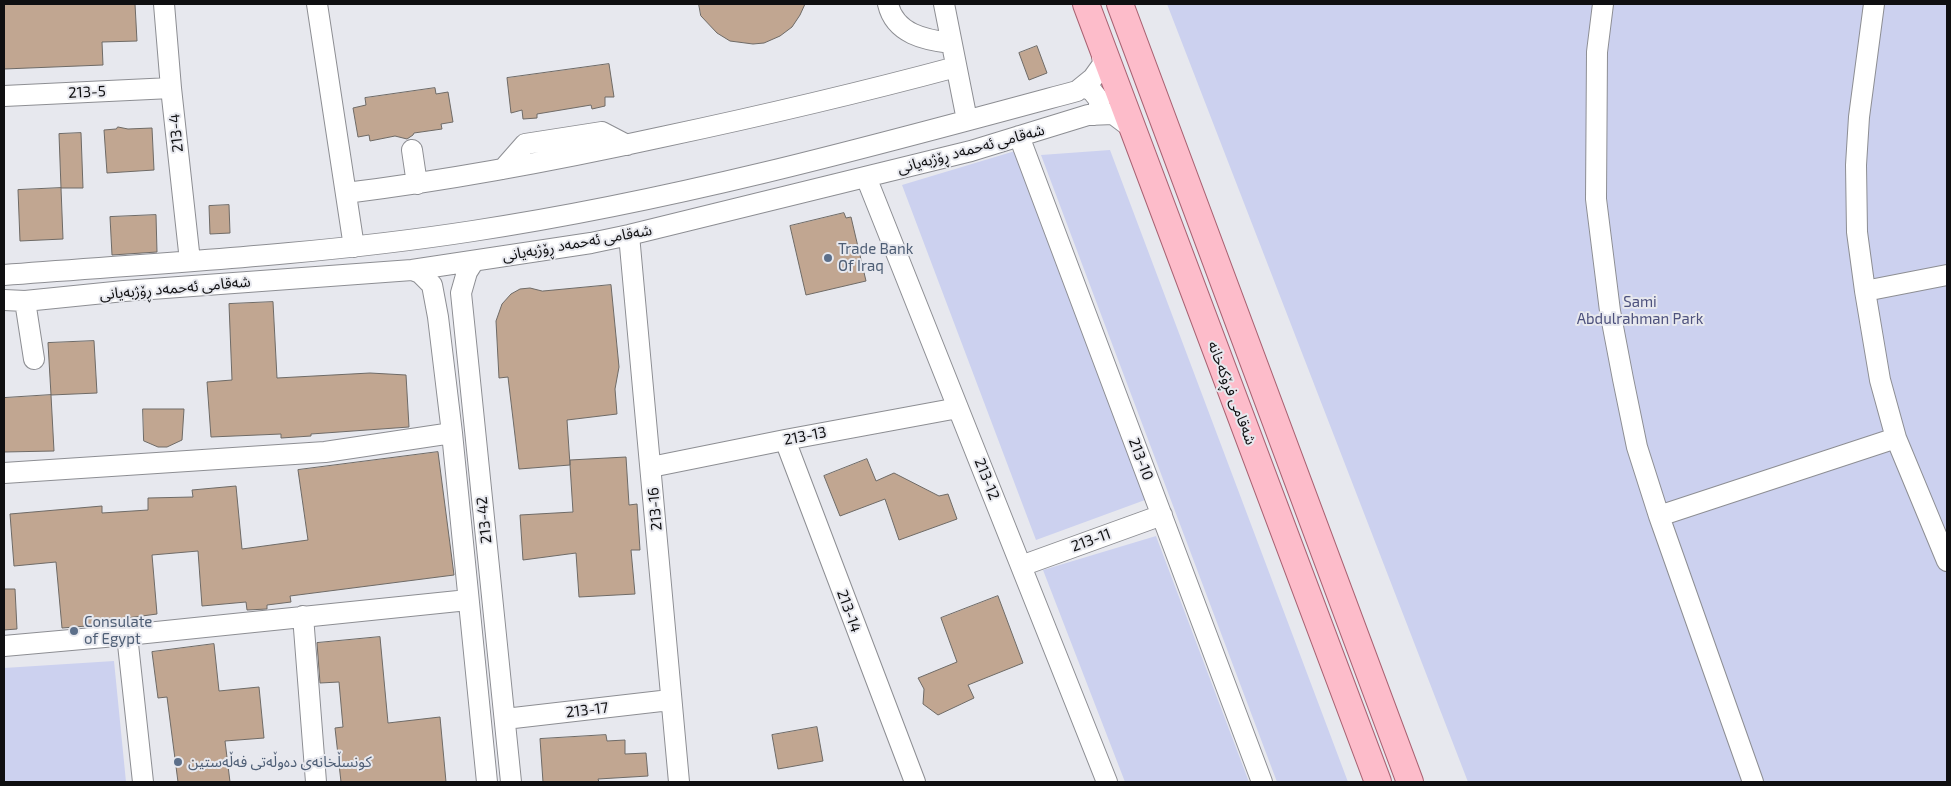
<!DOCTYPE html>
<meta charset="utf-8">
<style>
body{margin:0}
#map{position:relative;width:1951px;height:786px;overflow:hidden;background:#e7e8ee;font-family:"Exo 2",sans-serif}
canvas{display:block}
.frame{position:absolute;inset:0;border:5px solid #0f0f11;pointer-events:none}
</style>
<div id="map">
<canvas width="1951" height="786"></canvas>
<div class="frame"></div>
</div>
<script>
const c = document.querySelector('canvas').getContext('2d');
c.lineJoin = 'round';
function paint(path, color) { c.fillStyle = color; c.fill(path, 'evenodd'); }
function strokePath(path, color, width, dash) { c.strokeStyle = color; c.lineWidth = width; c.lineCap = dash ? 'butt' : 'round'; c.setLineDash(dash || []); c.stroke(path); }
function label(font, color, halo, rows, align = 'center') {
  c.font = font + ' "Exo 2","Noto Sans Arabic",sans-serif'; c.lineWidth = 4; c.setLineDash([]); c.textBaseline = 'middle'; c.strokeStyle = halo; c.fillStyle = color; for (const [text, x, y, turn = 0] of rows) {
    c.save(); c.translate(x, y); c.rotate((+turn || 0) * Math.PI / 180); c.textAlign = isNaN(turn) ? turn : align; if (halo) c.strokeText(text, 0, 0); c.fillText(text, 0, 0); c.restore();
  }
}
const green = new Path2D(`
 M 1167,4 L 1947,4 L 1947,782 L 1468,782 Z
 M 1110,150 L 1348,782 L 1277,782 L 1041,155 Z
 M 1015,151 L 1145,500 L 1036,540 L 902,185 Z
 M 1156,536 L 1249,782 L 1125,782 L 1043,570 Z
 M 114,661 L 126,782 L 4,782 L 4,668 Z`);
const building = new Path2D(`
 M 4,4 L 135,4 L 137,41 L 102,42 L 103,65 L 4,69 Z
 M 699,4 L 805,4 L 800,15 L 792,27 L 780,36 L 764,43 L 753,44 L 730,41 L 717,33 L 701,16 Z
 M 1037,46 L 1047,73 L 1029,80 L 1019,53 Z
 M 609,64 L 614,97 L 605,97 L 605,106 L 592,109 L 591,105 L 537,114 L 537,118 L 523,119 L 522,110 L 511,113 L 507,78 Z
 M 435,88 L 436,94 L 448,92 L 453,122 L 441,124 L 442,129 L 414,133 L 413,135 L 407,139 L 395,136 L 370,141 L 369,135 L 358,137 L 353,108 L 366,105 L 365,98 Z
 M 118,127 L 128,129 L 152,128 L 154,170 L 107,173 L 104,130 L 116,129 Z
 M 81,133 L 83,188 L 61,188 L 59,134 Z
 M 61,188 L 63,239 L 20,241 L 18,190 Z
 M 229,205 L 230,233 L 210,234 L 209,206 Z
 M 844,213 L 846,218 L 851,217 L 866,281 L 806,295 L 790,226 Z
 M 156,215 L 157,252 L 112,255 L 110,217 Z
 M 611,285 L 619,367 L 615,389 L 617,414 L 567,420 L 570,465 L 570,460 L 626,457 L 629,505 L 637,504 L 640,550 L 631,550 L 635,594 L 579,597 L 576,553 L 523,560 L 520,515 L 573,512 L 570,465 L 519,469 L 508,377 L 499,378 L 496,321 L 502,304 L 511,294 L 520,289 L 530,288 L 542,291 Z
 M 273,302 L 277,378 L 370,373 L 406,375 L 409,427 L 311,434 L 311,436 L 281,438 L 281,434 L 211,437 L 207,382 L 232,380 L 229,304 Z
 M 94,341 L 97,393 L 51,395 L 48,343 Z
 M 51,395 L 54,451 L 4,452 L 4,398 Z
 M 143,409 L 184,409 L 182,440 L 167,447 L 158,447 L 144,441 Z
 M 438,452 L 454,575 L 290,596 L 291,602 L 267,605 L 267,609 L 247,610 L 246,602 L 202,606 L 198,551 L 152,555 L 157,614 L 112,620 L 112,624 L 62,628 L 56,562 L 14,566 L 10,514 L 102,506 L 102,513 L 148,510 L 148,498 L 193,497 L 192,490 L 236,486 L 242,549 L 308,540 L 298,470 Z
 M 867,459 L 876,481 L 894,473 L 939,496 L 948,494 L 957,519 L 899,540 L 885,499 L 840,516 L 824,476 Z
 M 4,589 L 15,589 L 17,629 L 4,630 Z
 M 998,596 L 1023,663 L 968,685 L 974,698 L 938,715 L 923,704 L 924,689 L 918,678 L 957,662 L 941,618 Z
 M 380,637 L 388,723 L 440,717 L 446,782 L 341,782 L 335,728 L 343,727 L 339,682 L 320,683 L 317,643 Z
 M 214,644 L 219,691 L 259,687 L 264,738 L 225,741 L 230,782 L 178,782 L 167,697 L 158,698 L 152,652 Z
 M 817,727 L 823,761 L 778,769 L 772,735 Z
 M 606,735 L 607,741 L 625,740 L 625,754 L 646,753 L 648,776 L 598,779 L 599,782 L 543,782 L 540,739 Z`);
const minor = new Path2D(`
 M 164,4 L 171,88 L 190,261
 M 317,4 L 354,247
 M 888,4 C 895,34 925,40 951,43
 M 944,4 L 967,120
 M 1603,4 L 1597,52 L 1596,199 L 1610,311 L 1623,379 L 1637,447 L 1659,516 L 1753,782
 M 1874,4 L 1859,117 L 1856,165 L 1857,232 L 1865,291 L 1880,380 L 1896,438 L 1947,561
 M 1084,87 L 1092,91 L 1100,101 L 1098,110 L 1094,115
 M 4,96 L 171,88
 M 1019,136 L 1262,782
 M 412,150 L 417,184
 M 503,169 L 525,144 L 602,132 L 627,145
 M 866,177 L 1107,782
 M 346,193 C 452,180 557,160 662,137 C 761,116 859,93 956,67
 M 629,235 L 679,782
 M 474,261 L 467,272 L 461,293 L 511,782
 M 412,270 L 420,273 L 432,285 L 438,317 L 452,433 L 487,782
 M 4,275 C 160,263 318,255 473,231 C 678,200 877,145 1077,91 L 1093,78 L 1103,64 L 1101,47
 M 1865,291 L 1947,275
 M 4,300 L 25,301 L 124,291 L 412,270 L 591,243 L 629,235 L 971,151 L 1088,115 L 1113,114 L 1133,129
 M 25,301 L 34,359
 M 785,440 L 915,782
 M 651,467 L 785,440 L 958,408
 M 4,473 L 325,452 L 452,433
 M 1659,516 L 1896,438
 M 1021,566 L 1162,515
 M 303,616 L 316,782
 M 127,635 L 143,782
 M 4,646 L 127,635 L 468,600
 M 505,719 L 670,700`);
const major = new Path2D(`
 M 1086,4 L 1378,782
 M 1120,4 L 1410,782`);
const markers = [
 [828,258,5,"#5c6f8a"],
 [74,631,5,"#5c6f8a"],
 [178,762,5,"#5c6f8a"]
];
const streetNames = [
 ["213-5",87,92,-3],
 ["213-4",176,133,-96],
 ["شەقامی ئەحمەد ڕۆژبەیانی",971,149,-15],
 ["شەقامی ئەحمەد ڕۆژبەیانی",577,243,-10],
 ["شەقامی ئەحمەد ڕۆژبەیانی",175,288,-5],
 ["شەقامی فڕۆکەخانە",1232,393,69],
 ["213-13",805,436,-11],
 ["213-10",1141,459,69],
 ["213-12",987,479,68],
 ["213-16",655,509,-95],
 ["213-42",484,520,-96],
 ["213-11",1091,540,-20],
 ["213-14",849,611,70],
 ["213-17",587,710,-7]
];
const serviceNames = [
 ["Trade Bank",838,249],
 ["Of Iraq",838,266],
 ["Consulate",84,622],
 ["of Egypt",84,639],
 ["کونسڵخانەی دەوڵەتی فەڵەستین",188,762]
];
const parkNames = [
 ["Sami",1640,302],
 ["Abdulrahman Park",1640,319]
];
paint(green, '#ccd1ef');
paint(building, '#c1a691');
strokePath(building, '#6e6a66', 1);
strokePath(minor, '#8d8e93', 22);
strokePath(major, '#a96272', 28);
strokePath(minor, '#fff', 20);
strokePath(major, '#fdbcca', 26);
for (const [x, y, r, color] of markers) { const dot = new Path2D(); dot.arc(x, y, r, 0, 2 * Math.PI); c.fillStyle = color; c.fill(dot); strokePath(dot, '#e7e8ee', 2); }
label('15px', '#0f0f11', '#e7e8ee', streetNames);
label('15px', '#4e5e75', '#e7e8ee', serviceNames, 'left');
label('15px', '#4d517d', '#e7e8ee', parkNames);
</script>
